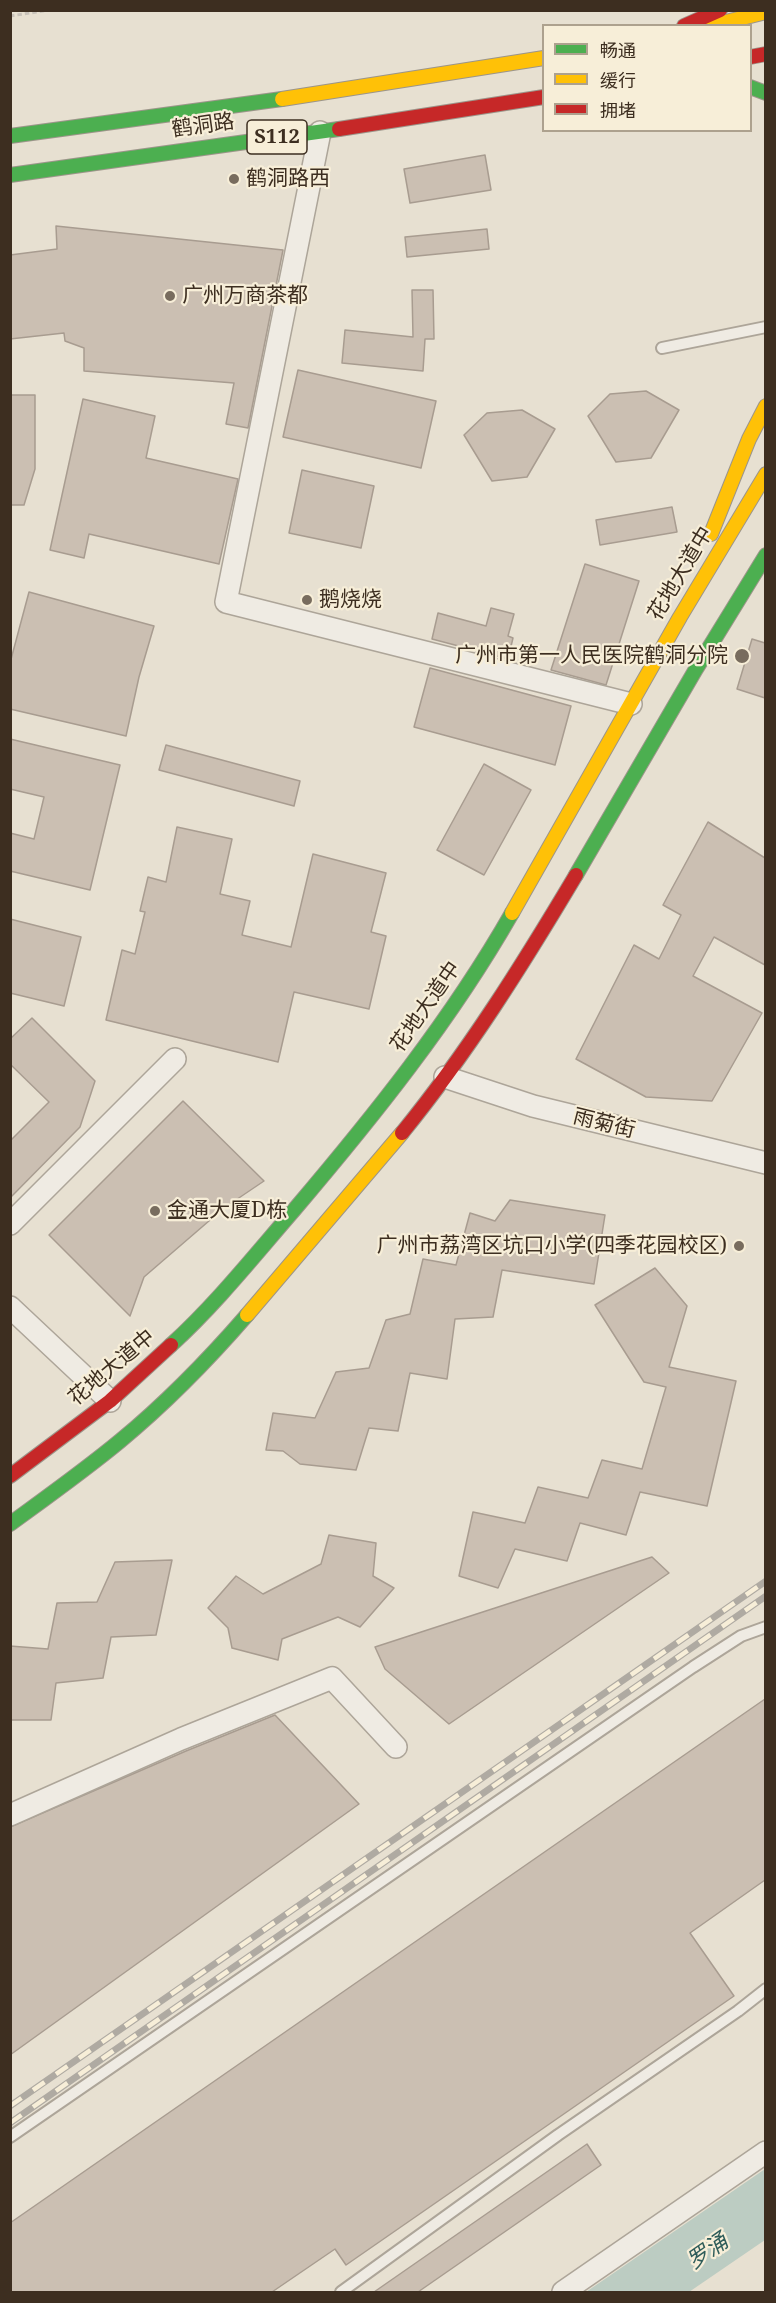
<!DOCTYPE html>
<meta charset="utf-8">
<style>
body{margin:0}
#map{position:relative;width:776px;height:2303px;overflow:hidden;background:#e7e0d1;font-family:"Noto Serif","Noto Sans SC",serif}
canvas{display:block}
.frame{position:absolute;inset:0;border:12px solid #3d2e20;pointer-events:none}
.legend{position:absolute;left:542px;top:24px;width:210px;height:108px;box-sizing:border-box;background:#f7eed8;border:2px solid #ada18e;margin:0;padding:8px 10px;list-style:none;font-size:18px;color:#3d2e20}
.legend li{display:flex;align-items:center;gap:12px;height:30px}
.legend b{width:30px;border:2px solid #ada18e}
</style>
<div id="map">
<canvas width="776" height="2303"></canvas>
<div class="frame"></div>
<ul class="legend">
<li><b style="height:8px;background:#4caf50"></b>畅通</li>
<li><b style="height:8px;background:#ffc107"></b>缓行</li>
<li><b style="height:8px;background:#c62828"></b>拥堵</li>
</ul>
</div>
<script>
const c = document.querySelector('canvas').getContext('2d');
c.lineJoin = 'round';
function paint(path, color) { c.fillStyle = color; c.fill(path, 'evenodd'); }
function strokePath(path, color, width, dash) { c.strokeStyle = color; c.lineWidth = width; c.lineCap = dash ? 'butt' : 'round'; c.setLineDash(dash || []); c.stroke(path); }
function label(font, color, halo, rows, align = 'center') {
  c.font = font + ' "Noto Serif","Noto Sans SC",serif'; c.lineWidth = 4.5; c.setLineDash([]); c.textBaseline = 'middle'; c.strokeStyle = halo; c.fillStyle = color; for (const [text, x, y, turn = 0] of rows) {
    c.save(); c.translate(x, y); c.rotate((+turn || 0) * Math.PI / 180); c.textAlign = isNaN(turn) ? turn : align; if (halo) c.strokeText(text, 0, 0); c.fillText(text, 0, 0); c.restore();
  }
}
const water = new Path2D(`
 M 765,2169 L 765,2240 L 689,2292 L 586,2292 Z`);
const building = new Path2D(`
 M 485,155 L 491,190 L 410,203 L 404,169 Z
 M 56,226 L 283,250 L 248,428 L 226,424 L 234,383 L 84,371 L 84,348 L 65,341 L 64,333 L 10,339 L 10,255 L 57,249 Z
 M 487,229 L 489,249 L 407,257 L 405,237 Z
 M 412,290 L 433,290 L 434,339 L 425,339 L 423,371 L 342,363 L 345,330 L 413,337 Z
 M 298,370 L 436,401 L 421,468 L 283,437 Z
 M 646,391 L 679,410 L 651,458 L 616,462 L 588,416 L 610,394 Z
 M 10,395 L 35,395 L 35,469 L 24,505 L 10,505 Z
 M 83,399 L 155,416 L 146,458 L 238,479 L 219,564 L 89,534 L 84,558 L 50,550 Z
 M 522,410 L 555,429 L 527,477 L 492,481 L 464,435 L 487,413 Z
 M 302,470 L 374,486 L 361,548 L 289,533 Z
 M 672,507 L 677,532 L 600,545 L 596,520 Z
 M 585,564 L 639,581 L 606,685 L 551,670 Z
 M 29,592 L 154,626 L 139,677 L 126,736 L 10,709 L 10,663 Z
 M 491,608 L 514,614 L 508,636 L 513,638 L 508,659 L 432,639 L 438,613 L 486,626 Z
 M 752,639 L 765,643 L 765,698 L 737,689 Z
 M 430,668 L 571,706 L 555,765 L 414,727 Z
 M 10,739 L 120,765 L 90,890 L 10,871 L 10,833 L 34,839 L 44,797 L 10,789 Z
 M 166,745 L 300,781 L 294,806 L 159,770 Z
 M 484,764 L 531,790 L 484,875 L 437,850 Z
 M 708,822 L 765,858 L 765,965 L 714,937 L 693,976 L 762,1013 L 712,1101 L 646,1097 L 576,1059 L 634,945 L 659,959 L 681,915 L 663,905 Z
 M 177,827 L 232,839 L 220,894 L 250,901 L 242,935 L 291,947 L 313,854 L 386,873 L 371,932 L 386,936 L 369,1009 L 294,992 L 278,1062 L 106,1020 L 122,950 L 135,954 L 145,912 L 140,911 L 148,877 L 166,882 Z
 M 10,919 L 81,937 L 64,1006 L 10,993 Z
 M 32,1018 L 95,1081 L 80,1127 L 10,1198 L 10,1141 L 49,1102 L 10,1064 L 10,1039 Z
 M 183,1101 L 264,1181 L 224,1208 L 144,1277 L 130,1316 L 49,1235 Z
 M 510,1200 L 605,1215 L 594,1284 L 502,1270 L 493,1317 L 455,1319 L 447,1379 L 410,1373 L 398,1431 L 369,1428 L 356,1470 L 300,1464 L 283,1451 L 266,1450 L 273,1413 L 315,1418 L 336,1372 L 369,1368 L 386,1320 L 410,1314 L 423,1259 L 456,1265 L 470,1213 L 495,1221 Z
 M 655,1268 L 687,1306 L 669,1367 L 736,1381 L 707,1506 L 640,1492 L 626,1535 L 580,1523 L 567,1561 L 515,1549 L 498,1588 L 459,1576 L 473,1512 L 525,1523 L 538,1487 L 588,1498 L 602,1460 L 642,1469 L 666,1387 L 644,1382 L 595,1305 Z
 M 329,1535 L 376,1543 L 373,1576 L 394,1588 L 360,1627 L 338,1617 L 282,1639 L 278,1660 L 232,1648 L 228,1628 L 208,1608 L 236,1576 L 263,1594 L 321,1564 Z
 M 652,1557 L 669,1573 L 449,1724 L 385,1669 L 375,1647 Z
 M 172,1560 L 156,1635 L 111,1637 L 103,1678 L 56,1683 L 51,1720 L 10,1720 L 10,1646 L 48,1649 L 57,1603 L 97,1602 L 115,1562 Z
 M 765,1699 L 765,1880 L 690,1933 L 734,1996 L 346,2265 L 335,2249 L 272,2292 L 10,2292 L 10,2223 Z
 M 275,1715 L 359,1804 L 10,2055 L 10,1827 L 186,1751 Z
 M 587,2144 L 601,2165 L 418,2292 L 374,2292 Z`);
const path = new Path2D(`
 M 10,16 L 50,10`);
const lane = new Path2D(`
 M 662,348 L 766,327
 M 10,2137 L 693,1667 L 741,1636 L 766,1627
 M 341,2292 L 558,2135 L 738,2011 L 766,1989`);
const street = new Path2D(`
 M 320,132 L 226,602 L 631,704
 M 445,1077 L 533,1106 L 766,1163
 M 10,1224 L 175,1059
 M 10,1307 L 110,1401
 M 10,1815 L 181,1739 L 332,1678 L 396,1747
 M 563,2292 L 766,2152`);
const fast = new Path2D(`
 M 750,87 L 766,93
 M 10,136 L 282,99
 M 10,175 L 339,129
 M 576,875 L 696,669 L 766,555
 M 171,1345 C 216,1304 254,1256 294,1210 C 373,1117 451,1020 512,913
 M 10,1524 C 47,1497 85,1470 120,1441 C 166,1403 208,1360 247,1315`);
const slow = new Path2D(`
 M 710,26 L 766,12
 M 282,99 L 544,58
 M 711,534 L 749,439 L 766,406
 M 512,913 L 680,617 L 766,474
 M 247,1315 L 402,1133`);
const jam = new Path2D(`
 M 684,26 L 720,10
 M 750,57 L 766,54
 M 339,129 L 544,97
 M 402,1133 C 468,1052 523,964 576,875
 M 10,1476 L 110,1401 L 171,1345`);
const rail = new Path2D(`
 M 10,2106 L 766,1581
 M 10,2123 L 766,1596`);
const markers = [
 [234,179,6,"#786c5e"],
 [170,296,6,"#786c5e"],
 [307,600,6,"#786c5e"],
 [742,656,8,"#786c5e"],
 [155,1211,6,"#786c5e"],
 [739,1246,6,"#786c5e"]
];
const shields = [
 [277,137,60]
];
const shieldNames = [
 ["S112",277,137]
];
const streetNames = [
 ["鹤洞路",203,126,-8],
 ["花地大道中",681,574,-59],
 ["花地大道中",426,1007,-55],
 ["雨菊街",604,1124,14],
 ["花地大道中",112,1368,-40]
];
const poiNames = [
 ["鹤洞路西",246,179],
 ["广州万商茶都",182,296],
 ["鹅烧烧",319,600],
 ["广州市第一人民医院鹤洞分院",728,656,"right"],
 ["金通大厦D栋",167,1211],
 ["广州市荔湾区坑口小学(四季花园校区)",727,1246,"right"]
];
const waterNames = [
 ["罗涌",708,2252,-35]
];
paint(water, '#bcccc2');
paint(building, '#cbbfb2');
strokePath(building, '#a89c90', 1.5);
strokePath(lane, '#ada599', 14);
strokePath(street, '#ada599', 24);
strokePath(fast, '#9c958a', 16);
strokePath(slow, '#9c958a', 16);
strokePath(jam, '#9c958a', 16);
strokePath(path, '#c8c2b9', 3, [4.5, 3]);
strokePath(lane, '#efebe3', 10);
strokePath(street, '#efebe3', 21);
strokePath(fast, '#4caf50', 14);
strokePath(slow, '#ffc107', 14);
strokePath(jam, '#c62828', 14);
strokePath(rail, '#afaaa2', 7);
strokePath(rail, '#f7eed8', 4.5, [14]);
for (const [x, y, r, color] of markers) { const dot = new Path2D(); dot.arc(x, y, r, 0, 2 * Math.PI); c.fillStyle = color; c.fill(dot); strokePath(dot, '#f7eed8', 2); }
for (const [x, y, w] of shields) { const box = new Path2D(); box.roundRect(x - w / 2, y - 17, w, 34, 4.5); c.fillStyle = '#f7eed8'; c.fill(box); strokePath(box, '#3d2e20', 1.5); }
label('bold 20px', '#3d2e20', null, shieldNames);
label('21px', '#3d2e20', '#f7eed8', streetNames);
label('21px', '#3d2e20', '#f7eed8', poiNames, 'left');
label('italic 22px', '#2f5d5a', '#f7eed8', waterNames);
</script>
